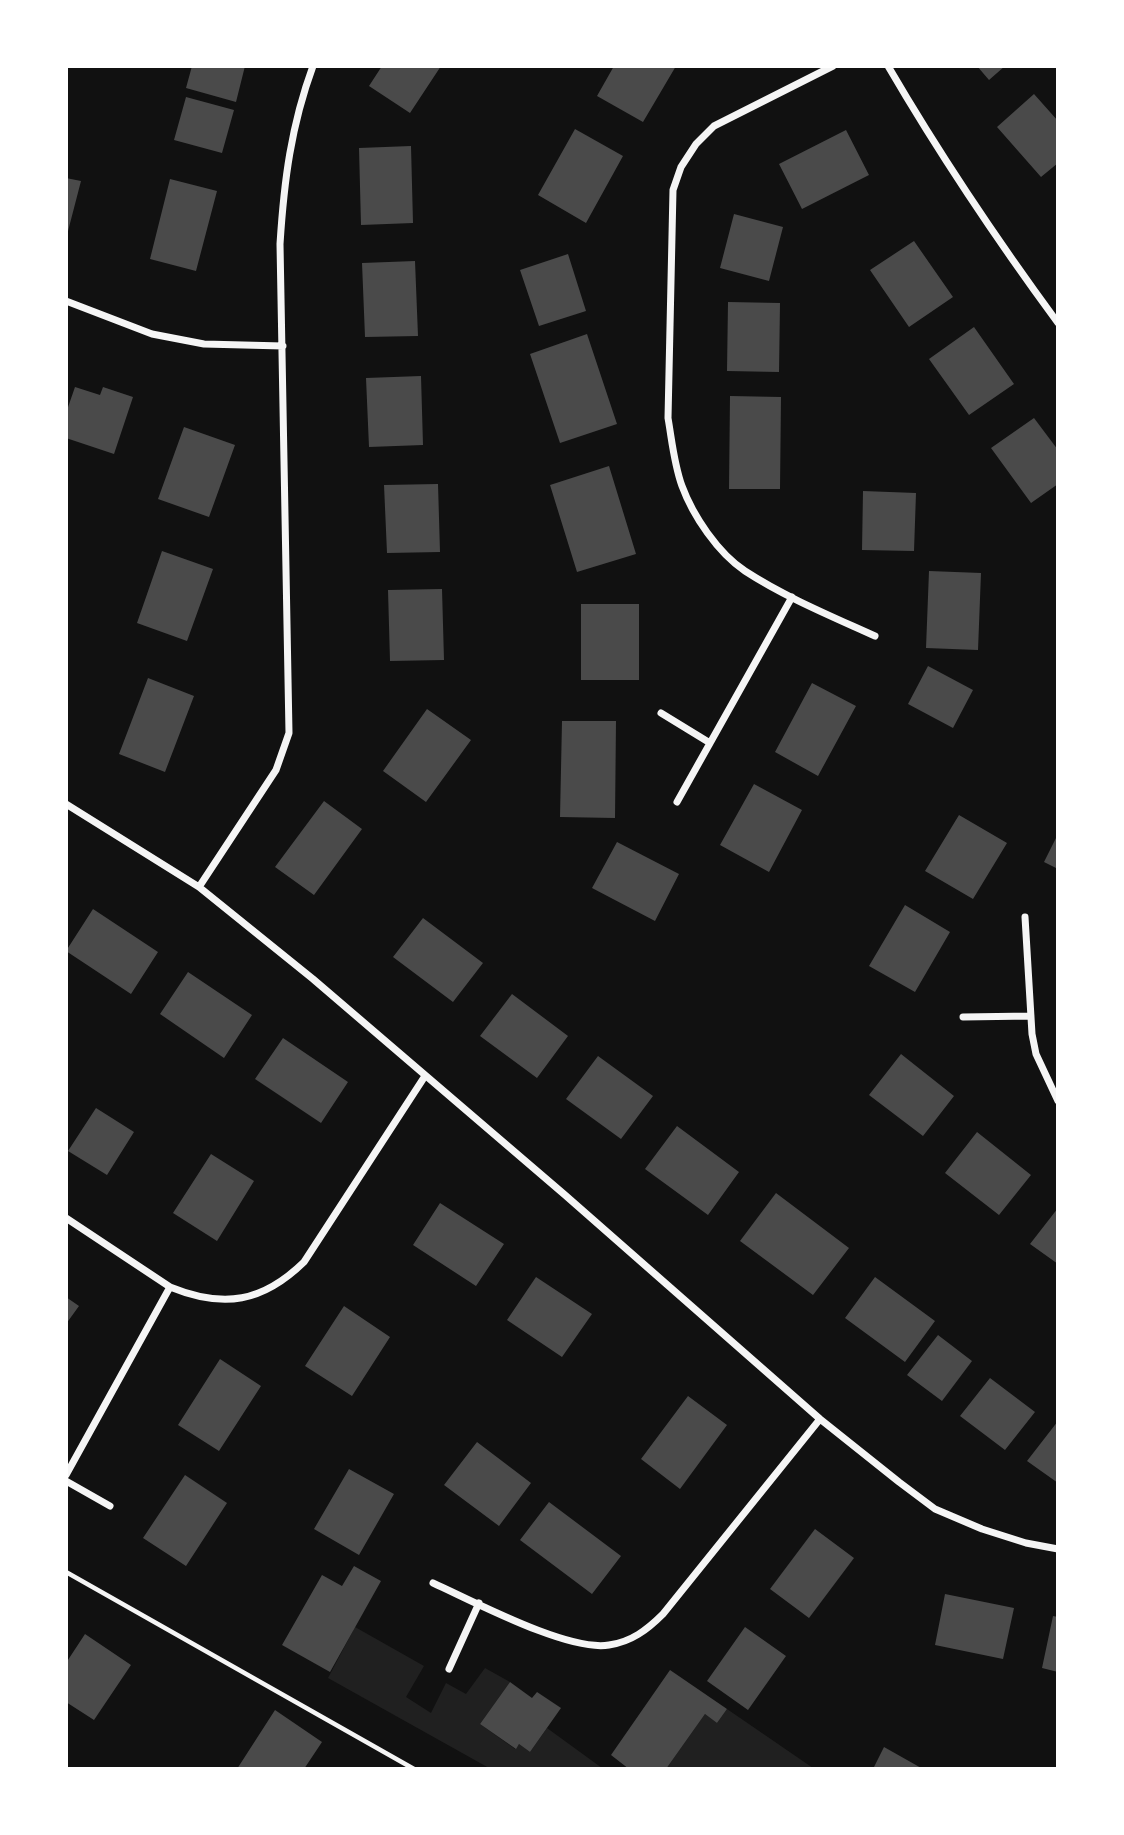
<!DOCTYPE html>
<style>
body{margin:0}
#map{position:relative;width:1124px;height:1835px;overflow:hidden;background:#111;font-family:"Noto Serif",serif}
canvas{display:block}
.frame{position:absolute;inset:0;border:68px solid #fff;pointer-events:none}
</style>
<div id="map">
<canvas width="1124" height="1835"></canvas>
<div class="frame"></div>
</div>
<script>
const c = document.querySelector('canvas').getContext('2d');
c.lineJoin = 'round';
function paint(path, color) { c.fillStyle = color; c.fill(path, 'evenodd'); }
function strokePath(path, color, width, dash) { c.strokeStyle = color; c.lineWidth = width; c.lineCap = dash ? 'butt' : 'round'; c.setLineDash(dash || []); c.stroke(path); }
const green = new Path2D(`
 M 355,1627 L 424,1666 L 406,1697 L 431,1713 L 446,1683 L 466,1694 L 485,1668 L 510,1682 L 480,1724 L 515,1749 L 519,1744 L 530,1752 L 547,1728 L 602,1768 L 489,1768 L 328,1678 Z
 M 727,1709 L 813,1768 L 666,1769 L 705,1714 L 717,1723 Z`);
const building = new Path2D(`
 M 192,66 L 245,66 L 236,102 L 186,88 Z
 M 382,66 L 441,66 L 410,113 L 369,86 Z
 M 614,66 L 676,66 L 643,122 L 597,96 Z
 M 977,66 L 1005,66 L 989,80 Z
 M 1034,94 L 1058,121 L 1058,163 L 1041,177 L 997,127 Z
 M 186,97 L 234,110 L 222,153 L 174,140 Z
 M 575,129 L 623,156 L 586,223 L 538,195 Z
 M 846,130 L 869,175 L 802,209 L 779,164 Z
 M 411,146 L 413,223 L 361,225 L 359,148 Z
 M 66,178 L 81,181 L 67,235 L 66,235 Z
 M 170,179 L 217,191 L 196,271 L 150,259 Z
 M 734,214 L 783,227 L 769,281 L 720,268 Z
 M 914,241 L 953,297 L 909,327 L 870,270 Z
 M 568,254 L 586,311 L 539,326 L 520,270 Z
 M 415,261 L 418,336 L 365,337 L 362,263 Z
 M 728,302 L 780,303 L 779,372 L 727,371 Z
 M 974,327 L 1014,384 L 969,415 L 929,359 Z
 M 587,334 L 617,424 L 560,443 L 530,354 Z
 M 421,376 L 423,445 L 369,447 L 366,378 Z
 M 75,387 L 100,395 L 103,387 L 133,397 L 114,454 L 66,438 L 66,413 Z
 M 730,396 L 781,397 L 780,489 L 729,489 Z
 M 1034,418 L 1058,450 L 1058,484 L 1031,503 L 991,448 Z
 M 184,427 L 235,445 L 209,517 L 158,499 Z
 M 609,466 L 636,554 L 577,572 L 550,485 Z
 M 438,484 L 440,552 L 387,553 L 384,485 Z
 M 863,491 L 916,493 L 914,551 L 862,550 Z
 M 162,551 L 213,569 L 187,641 L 137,623 Z
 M 929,571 L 981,573 L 978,650 L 926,648 Z
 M 442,589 L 444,660 L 390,661 L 388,590 Z
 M 581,604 L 639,604 L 639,680 L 581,680 Z
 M 928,666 L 973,690 L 953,728 L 908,704 Z
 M 148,678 L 194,696 L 165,772 L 119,754 Z
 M 812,683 L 856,706 L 818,776 L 775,752 Z
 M 427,709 L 471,740 L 426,802 L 383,771 Z
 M 562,721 L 616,721 L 615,818 L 560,817 Z
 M 754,784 L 802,810 L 769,872 L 720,845 Z
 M 324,801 L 362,829 L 314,895 L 275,867 Z
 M 959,815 L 1007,843 L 973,899 L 925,871 Z
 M 1058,834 L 1058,869 L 1044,862 Z
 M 617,842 L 679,874 L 655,921 L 592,888 Z
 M 905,905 L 950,932 L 915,992 L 869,966 Z
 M 93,909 L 158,952 L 131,994 L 66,951 Z
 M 423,918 L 483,963 L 453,1002 L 393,957 Z
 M 188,972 L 252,1015 L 224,1058 L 160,1014 Z
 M 512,994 L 568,1036 L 537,1078 L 480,1036 Z
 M 283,1038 L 348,1082 L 321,1123 L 255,1079 Z
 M 901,1054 L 954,1096 L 923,1136 L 869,1095 Z
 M 598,1056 L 653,1096 L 621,1139 L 566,1099 Z
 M 96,1108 L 134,1132 L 107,1175 L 68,1151 Z
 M 677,1126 L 739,1172 L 708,1215 L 645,1169 Z
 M 977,1132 L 1031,1175 L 999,1215 L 945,1173 Z
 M 211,1154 L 254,1181 L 217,1241 L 173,1213 Z
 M 776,1193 L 849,1248 L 813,1295 L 740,1241 Z
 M 440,1203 L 504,1244 L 476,1286 L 413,1245 Z
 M 1058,1208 L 1058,1264 L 1030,1244 Z
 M 536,1277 L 592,1314 L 562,1357 L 507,1320 Z
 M 875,1277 L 935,1321 L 905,1362 L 845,1318 Z
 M 66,1297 L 79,1306 L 66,1324 Z
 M 344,1306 L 390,1337 L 352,1396 L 305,1366 Z
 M 938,1335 L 972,1361 L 942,1401 L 907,1375 Z
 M 220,1359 L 261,1386 L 219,1451 L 178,1425 Z
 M 990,1378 L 1035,1412 L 1005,1450 L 960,1416 Z
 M 688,1396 L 727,1425 L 680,1489 L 641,1459 Z
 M 1058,1421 L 1058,1483 L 1027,1461 Z
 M 477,1442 L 531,1483 L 499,1526 L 444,1485 Z
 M 349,1469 L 394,1494 L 359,1555 L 314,1529 Z
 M 185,1475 L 227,1503 L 186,1566 L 143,1538 Z
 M 549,1502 L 621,1556 L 592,1594 L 520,1540 Z
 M 815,1529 L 854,1558 L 809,1618 L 770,1589 Z
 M 354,1566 L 381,1581 L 330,1672 L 282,1645 L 322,1575 L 342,1586 Z
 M 945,1594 L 1014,1608 L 1003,1659 L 935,1645 Z
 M 1053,1616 L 1058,1617 L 1058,1672 L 1042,1668 Z
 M 745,1627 L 786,1656 L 748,1710 L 707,1681 Z
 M 85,1634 L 131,1665 L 94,1720 L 66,1702 L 66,1663 Z
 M 670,1670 L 727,1709 L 717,1723 L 705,1714 L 666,1769 L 629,1769 L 611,1755 Z
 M 510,1682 L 532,1698 L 537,1692 L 561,1708 L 530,1752 L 519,1744 L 516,1749 L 480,1724 Z
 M 275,1710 L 322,1742 L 304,1769 L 237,1769 Z
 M 884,1747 L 923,1769 L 873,1769 Z`);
const path = new Path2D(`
 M 66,1572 L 414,1769`);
const minor = new Path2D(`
 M 833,66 L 714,126 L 696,144 L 681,167 L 673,190 L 668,418 C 672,441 674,464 682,486 C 693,516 718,553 745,571 C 785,597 831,616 875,636
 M 888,66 C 940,155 997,240 1058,323
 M 66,301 L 152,334 L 204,344 L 283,346
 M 661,713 L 710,743
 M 677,802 L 792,597
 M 66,804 L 199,887 L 313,979 L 565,1195 L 820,1419 L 899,1482 L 935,1509 L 982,1529 L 1026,1543 L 1058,1549
 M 199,887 L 276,770 L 289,733 L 280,244 C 284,181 291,126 313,66
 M 1025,917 L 1032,1034 L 1036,1054 L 1058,1101
 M 963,1017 L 1031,1016
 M 66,1218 L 170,1287
 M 66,1475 L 170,1287 C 224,1309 263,1302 304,1262 L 425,1076
 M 66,1481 L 110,1506
 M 433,1583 C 473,1601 568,1652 609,1645 C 631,1642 647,1630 663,1614 L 820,1419
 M 449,1669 L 479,1603`);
paint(green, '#202020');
paint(building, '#4a4a4a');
strokePath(path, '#f5f5f5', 4.5);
strokePath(minor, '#f5f5f5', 7);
</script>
